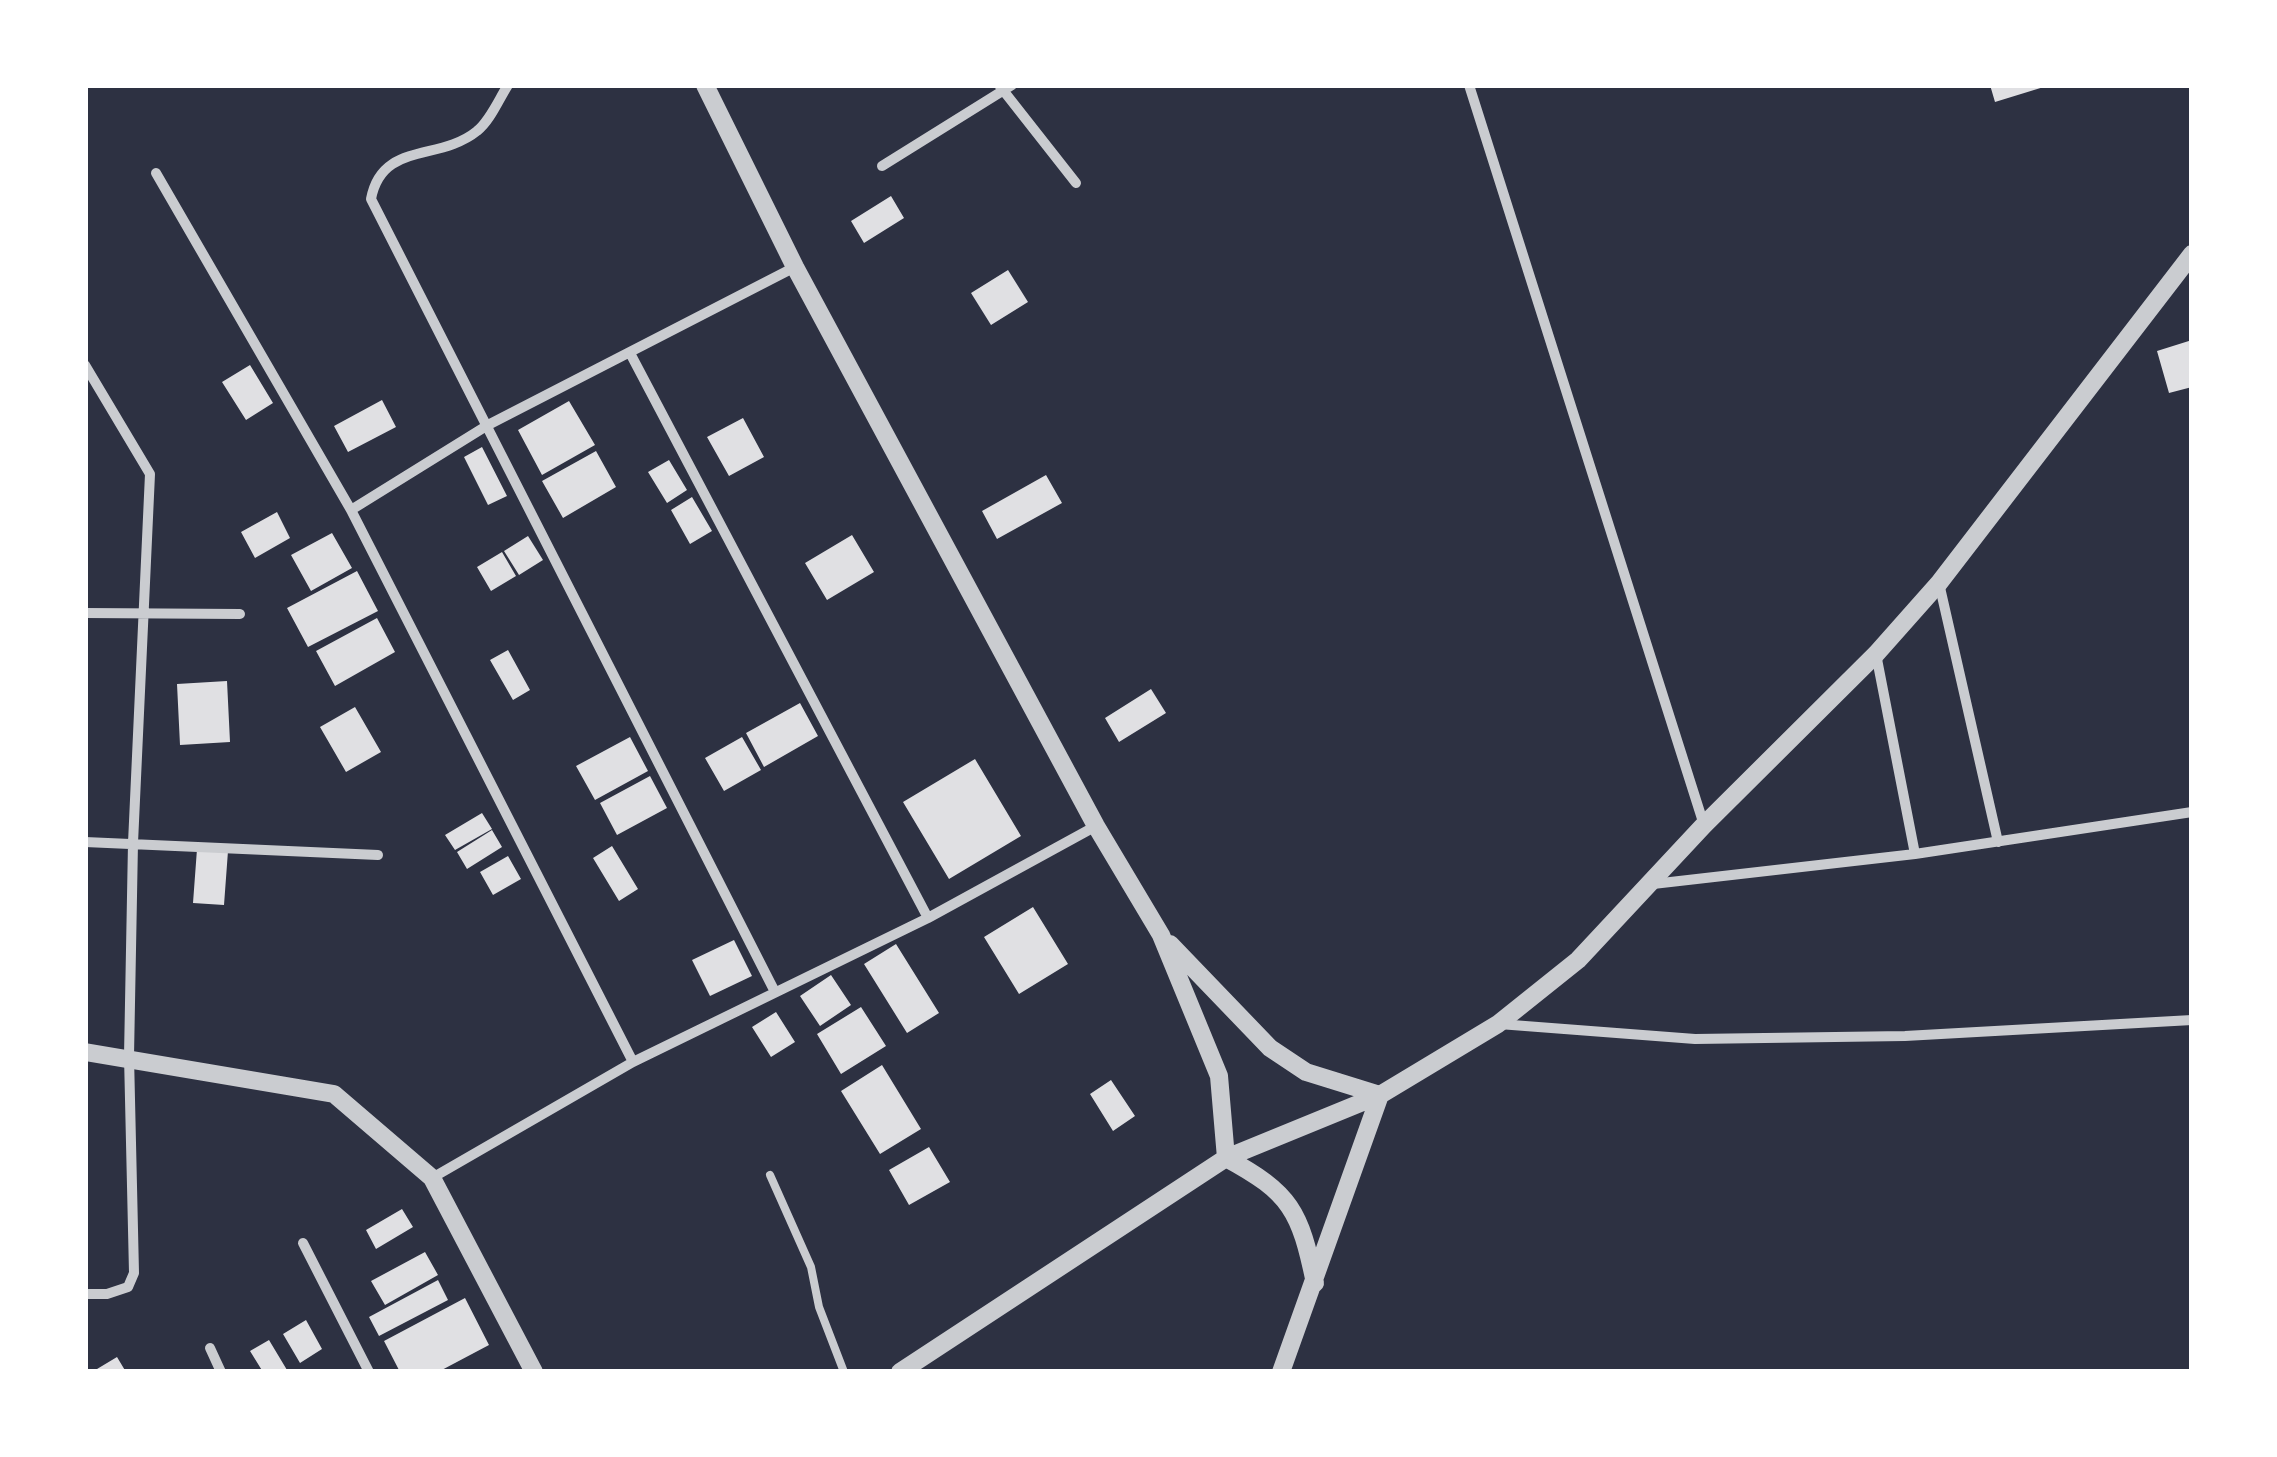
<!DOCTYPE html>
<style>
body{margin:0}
#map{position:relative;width:2277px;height:1457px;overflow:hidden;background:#2d3142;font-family:"PT Sans",sans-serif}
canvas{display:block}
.frame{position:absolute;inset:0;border:88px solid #fff;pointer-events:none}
</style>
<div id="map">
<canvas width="2277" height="1457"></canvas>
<div class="frame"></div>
</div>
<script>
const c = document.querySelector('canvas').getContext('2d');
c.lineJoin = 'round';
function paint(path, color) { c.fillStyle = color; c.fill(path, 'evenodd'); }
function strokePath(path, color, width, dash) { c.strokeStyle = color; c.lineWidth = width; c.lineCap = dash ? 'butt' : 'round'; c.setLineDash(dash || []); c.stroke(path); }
const building = new Path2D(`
 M 1990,85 L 2047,85 L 2047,86 L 1995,102 Z
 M 891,196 L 904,218 L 864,243 L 851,221 Z
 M 1008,270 L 1028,302 L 991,325 L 971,293 Z
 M 2192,340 L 2192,387 L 2169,393 L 2157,351 Z
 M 250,365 L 273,403 L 246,420 L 222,382 Z
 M 382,400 L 396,427 L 348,452 L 334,426 Z
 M 569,401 L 595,445 L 542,475 L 518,430 Z
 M 743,418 L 764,457 L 729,476 L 707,437 Z
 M 482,447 L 507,496 L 488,505 L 464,457 Z
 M 596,451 L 616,487 L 563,518 L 542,481 Z
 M 669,460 L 687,490 L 667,503 L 648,472 Z
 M 1046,475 L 1062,503 L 997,539 L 982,511 Z
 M 692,497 L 712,531 L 690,544 L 671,510 Z
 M 277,512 L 290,538 L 255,558 L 241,532 Z
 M 332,533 L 352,568 L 311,591 L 291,555 Z
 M 852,535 L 874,572 L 827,600 L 805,563 Z
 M 528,536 L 543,560 L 519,575 L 504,551 Z
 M 502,552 L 516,576 L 491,591 L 477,567 Z
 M 357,571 L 378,611 L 308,647 L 287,608 Z
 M 377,618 L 395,652 L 335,686 L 316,651 Z
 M 508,650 L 530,690 L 513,700 L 490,660 Z
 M 227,681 L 230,742 L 180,745 L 177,684 Z
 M 1151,689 L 1166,713 L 1119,742 L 1105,718 Z
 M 800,703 L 818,736 L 764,767 L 746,733 Z
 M 355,707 L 381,752 L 346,772 L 320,727 Z
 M 630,737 L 648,771 L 595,800 L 576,766 Z
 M 742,737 L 761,770 L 724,791 L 705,758 Z
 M 975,759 L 1021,836 L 949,879 L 903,802 Z
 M 650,776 L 667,808 L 617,835 L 600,803 Z
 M 482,813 L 492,829 L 455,850 L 445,835 Z
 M 492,830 L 502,847 L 467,869 L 457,852 Z
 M 612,846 L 638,889 L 619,901 L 593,858 Z
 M 197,849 L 228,851 L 224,905 L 193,903 Z
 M 508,856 L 521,879 L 493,895 L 480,872 Z
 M 1033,907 L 1068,964 L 1019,994 L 984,937 Z
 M 734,940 L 752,976 L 710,996 L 692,960 Z
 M 896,944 L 939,1013 L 907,1033 L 864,964 Z
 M 831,975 L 851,1005 L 820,1026 L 800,996 Z
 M 861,1007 L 886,1046 L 841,1074 L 817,1034 Z
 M 776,1012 L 795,1042 L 771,1057 L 752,1027 Z
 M 882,1065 L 921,1129 L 880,1154 L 841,1091 Z
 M 1111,1080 L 1135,1116 L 1113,1131 L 1090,1094 Z
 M 929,1147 L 950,1182 L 909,1205 L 889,1170 Z
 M 402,1209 L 413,1227 L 376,1249 L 366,1230 Z
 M 425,1252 L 438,1275 L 385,1305 L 371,1281 Z
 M 438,1280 L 448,1300 L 379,1336 L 369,1317 Z
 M 465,1298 L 489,1345 L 438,1372 L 400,1372 L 384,1341 Z
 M 306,1320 L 322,1349 L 300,1363 L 283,1334 Z
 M 269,1340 L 287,1370 L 284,1372 L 263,1372 L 250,1351 Z
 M 117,1357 L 126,1372 L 92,1372 Z`);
const service = new Path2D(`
 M 770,1175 L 811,1267 L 819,1307 L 844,1372`);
const minor = new Path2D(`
 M 508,85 C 499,99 490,121 477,131 C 439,162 382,141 371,199 L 774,990
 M 999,85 L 1076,183
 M 1469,85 L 1704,825
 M 882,166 L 1012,85
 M 156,173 L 351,510 L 633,1062
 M 630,353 L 928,918
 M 85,365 L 150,474 L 133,843 L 129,1056 L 134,1273 L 128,1287 L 107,1294 L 85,1294
 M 351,510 L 488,425 L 795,267
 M 1939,583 L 1998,842
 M 85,613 L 240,614
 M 1876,654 L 1915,854
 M 85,842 L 378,855
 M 1653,884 L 1915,854 L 2192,812
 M 1499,1024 L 1695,1039 L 1905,1036 L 2192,1020
 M 432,1178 L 633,1062 L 928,918 L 1096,826
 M 303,1243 L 369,1372
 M 210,1348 L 221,1372`);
const tertiary = new Path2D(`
 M 705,85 L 795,267 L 1096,826 L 1161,935 L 1219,1076 L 1226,1158 C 1291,1193 1300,1211 1315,1283
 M 1170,944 L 1270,1048 L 1306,1072 L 1380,1095 L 1281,1372
 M 85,1052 L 334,1094 L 432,1178 L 534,1372
 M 900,1372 L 1226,1158 L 1380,1095 L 1498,1024 L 1578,960 L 1704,825 L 1876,654 L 1939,583 L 2192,254`);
paint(building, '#e0e0e3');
strokePath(service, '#caccd0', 8);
strokePath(minor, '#caccd0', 10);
strokePath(tertiary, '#caccd0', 18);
</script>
